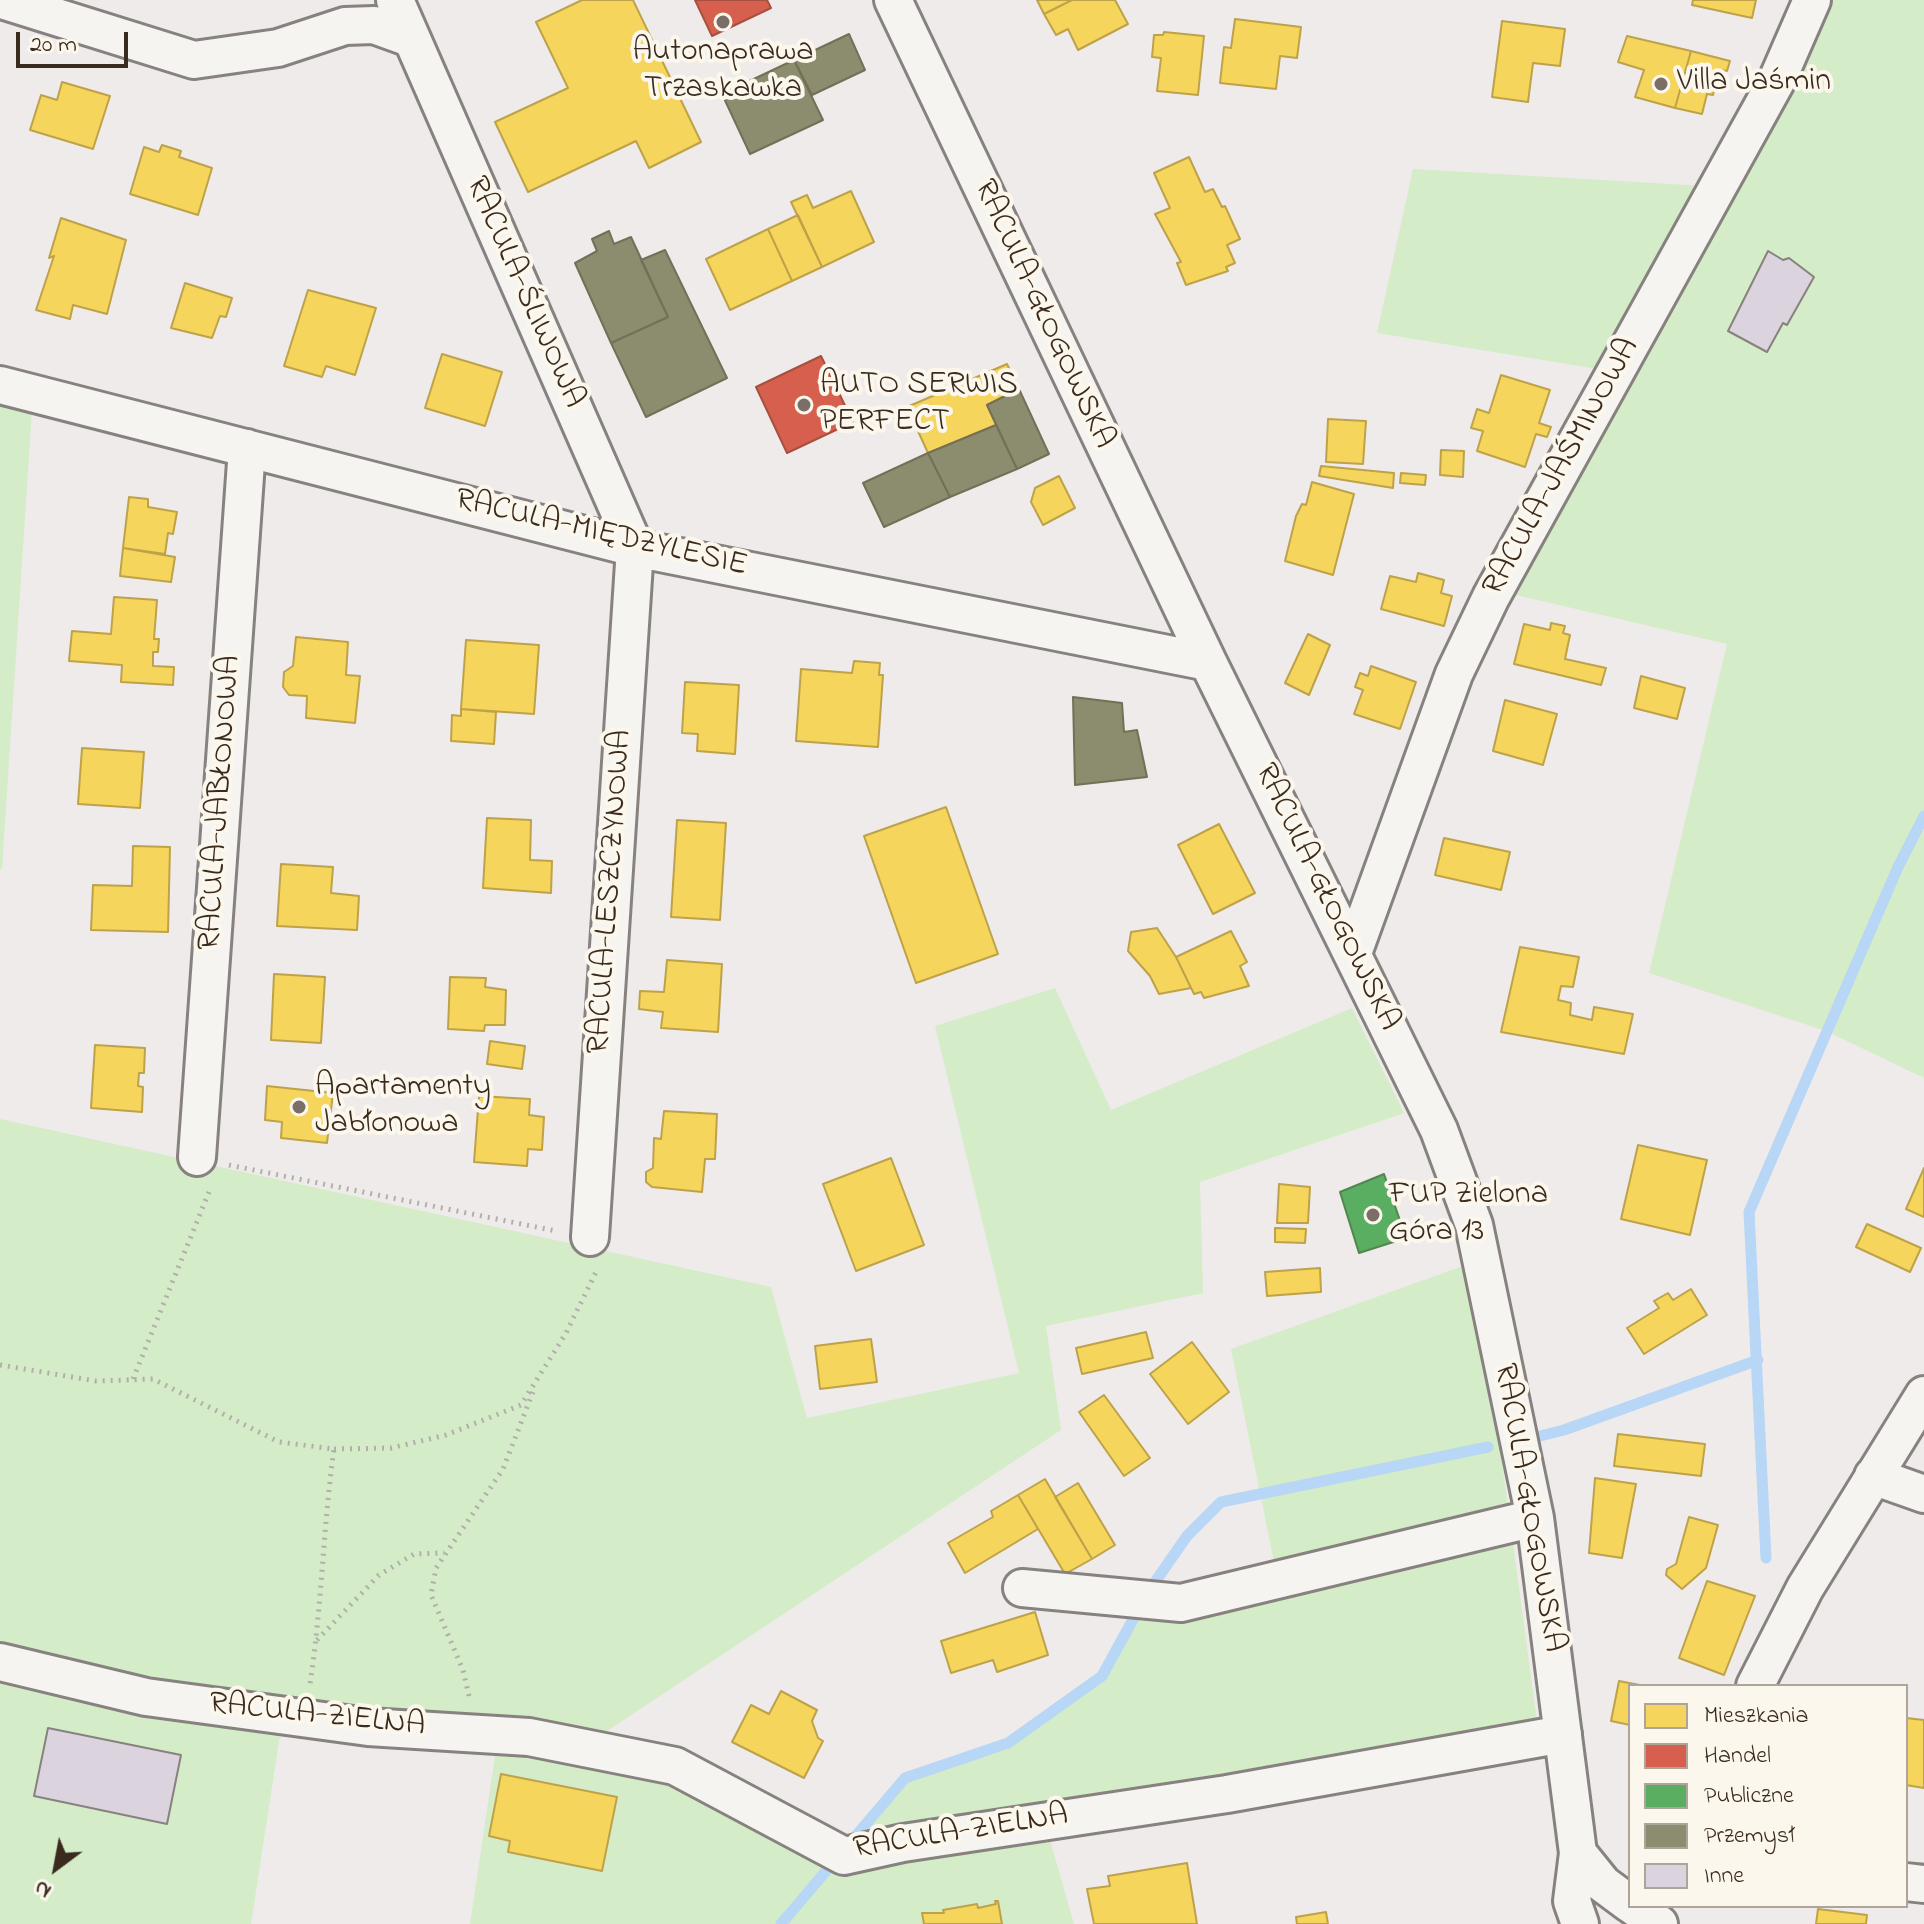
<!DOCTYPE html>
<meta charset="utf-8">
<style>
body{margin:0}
#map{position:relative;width:1924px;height:1924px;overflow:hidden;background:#efebeb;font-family:"Indie Flower",sans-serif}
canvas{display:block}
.legend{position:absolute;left:1628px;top:1684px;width:280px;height:224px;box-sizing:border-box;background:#fbf7ec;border:2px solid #aea59a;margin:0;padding:10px 14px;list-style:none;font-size:24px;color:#3b2a1e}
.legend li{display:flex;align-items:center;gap:16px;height:40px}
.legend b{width:40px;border:2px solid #aea59a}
.north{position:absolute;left:16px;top:1828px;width:80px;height:80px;-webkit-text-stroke:6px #fbf7ec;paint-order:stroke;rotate:212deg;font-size:22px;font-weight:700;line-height:32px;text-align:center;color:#3b2a1e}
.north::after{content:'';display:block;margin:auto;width:28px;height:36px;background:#3b2a1e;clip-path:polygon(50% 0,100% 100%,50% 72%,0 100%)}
.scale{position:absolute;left:16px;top:32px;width:112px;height:36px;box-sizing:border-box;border:4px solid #3b2a1e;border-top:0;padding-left:10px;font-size:24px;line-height:28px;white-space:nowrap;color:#3b2a1e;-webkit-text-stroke:6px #fbf7ec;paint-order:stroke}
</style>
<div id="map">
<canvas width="1924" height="1924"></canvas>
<ul class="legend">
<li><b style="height:22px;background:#f6d55c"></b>Mieszkania</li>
<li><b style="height:22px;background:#d6604d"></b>Handel</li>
<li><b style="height:22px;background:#5aae61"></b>Publiczne</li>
<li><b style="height:22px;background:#8c8c6e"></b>Przemysł</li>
<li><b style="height:22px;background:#dbd4de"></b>Inne</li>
</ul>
<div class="north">N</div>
<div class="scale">20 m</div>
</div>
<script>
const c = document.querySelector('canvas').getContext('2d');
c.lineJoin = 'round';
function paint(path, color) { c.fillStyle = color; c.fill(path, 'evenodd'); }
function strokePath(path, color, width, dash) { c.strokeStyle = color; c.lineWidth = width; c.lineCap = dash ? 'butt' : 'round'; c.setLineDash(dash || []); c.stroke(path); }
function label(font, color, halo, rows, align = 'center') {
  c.font = font + ' "Indie Flower",sans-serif'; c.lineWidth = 8; c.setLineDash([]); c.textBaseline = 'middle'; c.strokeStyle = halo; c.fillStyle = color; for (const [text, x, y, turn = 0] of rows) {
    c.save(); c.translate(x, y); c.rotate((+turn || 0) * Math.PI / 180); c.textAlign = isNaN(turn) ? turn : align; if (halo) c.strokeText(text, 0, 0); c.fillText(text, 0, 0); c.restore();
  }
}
const green = new Path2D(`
 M 1820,0 L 1924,0 L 1924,1078 L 1826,1031 L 1649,973 L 1727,644 L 1503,592 L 1616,372 L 1377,333 L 1413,169 L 1722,187 Z
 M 0,370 L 34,379 L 2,869 L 0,869 Z
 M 1055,988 L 1111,1110 L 1352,1008 L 1404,1113 L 1200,1182 L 1203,1293 L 1046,1326 L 1061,1430 L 595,1739 L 841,1851 L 905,1778 L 1008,1743 L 1102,1676 L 1148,1592 L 1276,1572 L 1231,1349 L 1463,1266 L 1491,1381 L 1537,1721 L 1040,1805 L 1074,1924 L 470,1924 L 499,1729 L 284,1709 L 251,1924 L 0,1924 L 0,1119 L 771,1287 L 807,1418 L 1019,1373 L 935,1026 Z`);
const homes = new Path2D(`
 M 582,0 L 633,0 L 701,142 L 649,168 L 636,141 L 528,192 L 495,122 L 568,88 L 536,22 Z
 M 1037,0 L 1072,0 L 1044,14 Z
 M 1072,0 L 1115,0 L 1128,24 L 1078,50 L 1068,29 L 1056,35 L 1044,14 Z
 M 1693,0 L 1756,0 L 1752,18 L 1692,5 Z
 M 1235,19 L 1301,27 L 1297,58 L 1280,56 L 1276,89 L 1220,83 L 1224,47 L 1231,48 Z
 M 1502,21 L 1565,29 L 1560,66 L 1533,63 L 1528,102 L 1492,97 Z
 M 1164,32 L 1204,36 L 1198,95 L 1157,91 L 1161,58 L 1152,57 L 1154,35 L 1163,35 Z
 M 1627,36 L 1691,51 L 1675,108 L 1635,97 L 1644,70 L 1618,62 Z
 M 1691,51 L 1730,61 L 1727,71 L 1719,70 L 1713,95 L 1707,94 L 1702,114 L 1675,108 Z
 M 62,82 L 110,96 L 93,149 L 30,130 L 41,95 L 57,100 Z
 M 162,145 L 181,151 L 179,157 L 212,168 L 198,215 L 130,194 L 144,147 L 159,152 Z
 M 1189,157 L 1205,192 L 1213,189 L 1222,207 L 1225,206 L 1240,239 L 1227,245 L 1235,263 L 1226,267 L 1228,271 L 1186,285 L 1177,263 L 1181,262 L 1155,214 L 1170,208 L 1154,173 Z
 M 851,191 L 874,242 L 822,267 L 791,202 L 807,195 L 813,208 Z
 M 798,215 L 822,267 L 792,281 L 768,229 Z
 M 61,218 L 126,240 L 107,314 L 73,305 L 70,319 L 36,310 L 54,256 L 49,258 Z
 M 768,229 L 792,281 L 730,310 L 706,259 Z
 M 185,283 L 232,298 L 226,317 L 220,316 L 212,338 L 171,328 Z
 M 308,290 L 376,308 L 355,375 L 326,366 L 322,377 L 284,366 Z
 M 442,354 L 502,372 L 485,426 L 425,408 Z
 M 1007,364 L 1019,389 L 987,405 L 996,425 L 928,453 L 907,407 Z
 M 1501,375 L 1550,390 L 1539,423 L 1551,427 L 1547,437 L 1536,434 L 1525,467 L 1477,451 L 1483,431 L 1471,428 L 1477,409 L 1489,413 Z
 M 1328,419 L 1366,421 L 1363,464 L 1326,462 Z
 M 1441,450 L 1464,451 L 1463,477 L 1440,475 Z
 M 1321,466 L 1394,473 L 1393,488 L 1319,476 Z
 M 1401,473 L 1426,475 L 1425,485 L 1400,483 Z
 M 1059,476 L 1075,508 L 1043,525 L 1031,502 L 1035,488 Z
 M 1312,482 L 1354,494 L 1333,575 L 1285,561 L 1296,516 L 1302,504 L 1306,505 Z
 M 129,497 L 148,499 L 148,507 L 177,512 L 173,534 L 168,533 L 165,554 L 123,548 Z
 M 123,548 L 175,557 L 171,582 L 120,576 Z
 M 1418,573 L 1444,580 L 1441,593 L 1452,596 L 1444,626 L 1381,609 L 1390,576 L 1416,582 Z
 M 114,597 L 157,600 L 154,639 L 159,639 L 158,652 L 153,652 L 153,666 L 174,667 L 173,685 L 121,682 L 122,665 L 69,661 L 72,631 L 111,634 Z
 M 1551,623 L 1565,626 L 1563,633 L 1570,635 L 1565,659 L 1606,668 L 1601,685 L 1514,664 L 1524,624 L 1550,630 Z
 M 1308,634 L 1330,645 L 1309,695 L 1285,683 Z
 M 296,637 L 348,642 L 346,675 L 360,676 L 355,723 L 306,718 L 307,696 L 289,695 L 283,687 L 284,672 L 293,666 Z
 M 466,640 L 539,645 L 534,714 L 461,709 Z
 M 854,661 L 880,663 L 879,675 L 883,675 L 878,747 L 796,741 L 801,669 L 852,673 Z
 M 1371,666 L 1416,682 L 1400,729 L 1354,714 L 1363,690 L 1355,687 L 1360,673 L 1368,676 Z
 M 1641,676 L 1685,688 L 1677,719 L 1634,708 Z
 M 685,682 L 739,685 L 735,754 L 697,751 L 698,734 L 682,733 Z
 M 1505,700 L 1557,714 L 1543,765 L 1493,751 Z
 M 461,709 L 496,712 L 494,744 L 451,741 L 452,715 L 461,716 Z
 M 82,748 L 144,752 L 140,808 L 78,804 Z
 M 946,807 L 998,954 L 916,983 L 864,836 Z
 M 487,818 L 531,820 L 530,860 L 552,861 L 551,893 L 483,888 Z
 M 677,820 L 726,823 L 720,920 L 671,917 Z
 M 1219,824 L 1255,893 L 1213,914 L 1178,845 Z
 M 1444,838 L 1510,852 L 1501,890 L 1435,875 Z
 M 133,846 L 170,847 L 168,932 L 91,930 L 93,885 L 132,886 Z
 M 281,864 L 333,867 L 331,893 L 359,896 L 357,930 L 277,926 Z
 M 1157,928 L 1176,957 L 1191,988 L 1159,994 L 1150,976 L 1128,951 L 1131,932 Z
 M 1231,931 L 1247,962 L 1240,966 L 1249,986 L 1204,998 L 1201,992 L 1194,994 L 1176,957 Z
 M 1520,947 L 1579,957 L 1573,987 L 1561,986 L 1558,1000 L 1571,1003 L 1570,1015 L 1592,1020 L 1594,1007 L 1633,1014 L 1624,1054 L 1501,1032 Z
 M 667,960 L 722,964 L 718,1032 L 661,1028 L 663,1012 L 639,1009 L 640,991 L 664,992 Z
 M 274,974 L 325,977 L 321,1043 L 271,1040 Z
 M 450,977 L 486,978 L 485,987 L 506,990 L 505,1025 L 485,1025 L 484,1031 L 448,1029 Z
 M 490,1041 L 525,1046 L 522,1069 L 487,1064 Z
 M 95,1045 L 145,1048 L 144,1073 L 139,1073 L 138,1086 L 143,1087 L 142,1112 L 91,1108 Z
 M 267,1086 L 333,1093 L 327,1143 L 281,1138 L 282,1122 L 265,1120 Z
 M 479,1096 L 530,1099 L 529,1115 L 544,1117 L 542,1150 L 528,1149 L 527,1166 L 474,1162 Z
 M 664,1111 L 717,1114 L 715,1159 L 705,1159 L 702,1192 L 652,1187 L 646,1182 L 646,1172 L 653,1168 L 654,1138 L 661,1139 Z
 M 1638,1145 L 1707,1160 L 1690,1235 L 1621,1219 Z
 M 891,1158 L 924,1245 L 856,1271 L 823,1184 Z
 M 1924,1168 L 1924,1217 L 1906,1209 Z
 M 1279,1184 L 1310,1187 L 1308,1223 L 1277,1223 Z
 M 1867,1224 L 1921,1248 L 1910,1272 L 1856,1247 Z
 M 1275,1228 L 1306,1229 L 1305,1243 L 1275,1242 Z
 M 1320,1268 L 1321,1292 L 1267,1296 L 1265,1272 Z
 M 1691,1289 L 1707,1315 L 1644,1354 L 1627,1328 L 1659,1308 L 1654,1301 L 1668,1293 L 1673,1300 Z
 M 1146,1332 L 1153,1358 L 1082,1374 L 1076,1348 Z
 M 871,1339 L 877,1382 L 820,1389 L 815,1346 Z
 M 1192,1342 L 1229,1392 L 1188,1424 L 1150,1374 Z
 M 1104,1395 L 1150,1458 L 1124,1476 L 1079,1412 Z
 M 1618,1434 L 1705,1444 L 1701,1476 L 1614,1466 Z
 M 1595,1478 L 1636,1484 L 1622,1558 L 1589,1553 Z
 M 1045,1479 L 1092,1559 L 1065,1574 L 1018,1495 Z
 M 1078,1483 L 1115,1545 L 1092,1559 L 1055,1497 Z
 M 1018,1495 L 1038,1529 L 965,1573 L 948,1543 L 993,1517 L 991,1511 Z
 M 1689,1517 L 1718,1525 L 1706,1568 L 1682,1589 L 1666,1575 L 1667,1569 L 1676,1564 Z
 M 1707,1581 L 1755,1596 L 1724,1675 L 1679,1658 Z
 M 1035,1612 L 1048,1655 L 997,1672 L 993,1660 L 951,1673 L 941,1641 Z
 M 1619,1681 L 1645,1686 L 1630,1686 L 1630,1725 L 1611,1721 Z
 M 781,1691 L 817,1710 L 812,1721 L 818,1738 L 823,1741 L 804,1778 L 732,1742 L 751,1705 L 769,1714 Z
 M 1906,1718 L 1924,1720 L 1924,1788 L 1906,1785 Z
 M 501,1774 L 617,1797 L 602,1871 L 508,1852 L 510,1841 L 489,1836 Z
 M 1187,1863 L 1197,1924 L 1094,1924 L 1087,1889 L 1110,1886 L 1108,1876 Z
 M 995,1901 L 998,1901 L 1002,1924 L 924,1924 L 922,1913 L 944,1913 L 943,1910 L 977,1904 L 978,1908 L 996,1904 Z
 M 1818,1909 L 1867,1915 L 1866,1924 L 1816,1924 Z
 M 1326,1912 L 1328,1924 L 1297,1924 L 1296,1917 Z`);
const shops = new Path2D(`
 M 695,0 L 767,0 L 771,8 L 712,36 Z
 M 821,356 L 853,422 L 787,453 L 756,387 Z`);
const public = new Path2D(`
 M 1384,1174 L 1406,1238 L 1359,1253 L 1340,1192 Z`);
const industry = new Path2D(`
 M 849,34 L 865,70 L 812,95 L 794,60 Z
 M 794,60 L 823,120 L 750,154 L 722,94 Z
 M 609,231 L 614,244 L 631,237 L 668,317 L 611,343 L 575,263 L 597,251 L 592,239 Z
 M 665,250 L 727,378 L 646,417 L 611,343 L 668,317 L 641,260 Z
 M 1019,389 L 1049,454 L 1017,469 L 987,405 Z
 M 996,425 L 1017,469 L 950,497 L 928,453 Z
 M 928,453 L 950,497 L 884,527 L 863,483 Z
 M 1073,697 L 1122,703 L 1124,732 L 1137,730 L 1147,777 L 1075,785 Z`);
const stream = new Path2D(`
 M 1540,1436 L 1564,1430 L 1758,1360
 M 1766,1558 L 1749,1212 L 1898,867 L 1924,816
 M 781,1924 L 905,1778 L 1008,1743 L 1102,1676 L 1148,1592 L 1187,1536 L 1221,1502 L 1488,1447`);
const building = new Path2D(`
 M 1768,251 L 1783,260 L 1789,258 L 1814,277 L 1787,325 L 1783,323 L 1767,352 L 1728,331 Z
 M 48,1728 L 181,1755 L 167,1824 L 34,1796 Z`);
const path = new Path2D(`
 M 229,1165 L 556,1231
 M 0,1365 L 96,1381 L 153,1379 L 279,1442 L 334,1449 C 323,1527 322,1606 310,1684
 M 133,1379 L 209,1192
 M 334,1449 L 391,1448 L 446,1435 L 521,1405 L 566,1333 L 597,1270
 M 317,1640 L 379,1575 L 414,1554 L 444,1553
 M 469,1696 L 463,1670 L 431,1595 L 436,1568 L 503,1469 L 533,1392`);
const minor = new Path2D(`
 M 2,0 L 194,60 L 278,48 L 345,26 L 374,25 L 410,38
 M 395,0 L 635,548 L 590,1237
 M 893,0 L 1208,662 L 1439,1130 L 1474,1225 L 1535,1518 L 1578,1853 L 1572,1901 L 1580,1924
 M 0,385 L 635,548 L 1208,662
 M 1353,953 L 1454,674 L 1491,597 L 1778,78 L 1812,0
 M 197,1157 L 247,448
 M 1873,1476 L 1924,1494
 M 1022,1588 L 1181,1603 L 1535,1518
 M 0,1662 L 146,1697 L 368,1727 L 529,1737 L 675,1766 L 844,1856 L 903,1843 L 1227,1794 L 1563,1734
 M 1755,1686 L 1805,1588 L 1924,1395
 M 1578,1853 L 1603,1884 L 1630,1904
 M 1906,1882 L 1924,1884
 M 1633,1906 L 1659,1924`);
const markers = [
 [723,22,8,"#7a6e66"],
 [1661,84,8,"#7a6e66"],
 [804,405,8,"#7a6e66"],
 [299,1107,8,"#7a6e66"],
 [1373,1215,8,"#7a6e66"]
];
const poiNames = [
 ["Autonaprawa",723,54,"center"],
 ["Trzaskawka",723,91,"center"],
 ["Villa Jaśmin",1677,84],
 ["AUTO SERWIS",820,387],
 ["PERFECT",820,424],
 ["Apartamenty",315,1089],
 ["Jabłonowa",315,1126],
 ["FUP Zielona",1389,1197],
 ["Góra 13",1389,1234]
];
const streetNames = [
 ["RACULA-ŚLIWOWA",523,293,66],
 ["RACULA-GŁOGOWSKA",1042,315,65],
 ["RACULA-JAŚMINOWA",1563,468,-61],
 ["RACULA-MIĘDZYLESIE",601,535,13],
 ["RACULA-JABŁONOWA",222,803,-86],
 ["RACULA-LESZCZYNOWA",612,892,-86],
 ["RACULA-GŁOGOWSKA",1325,898,64],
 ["RACULA-GŁOGOWSKA",1527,1508,80],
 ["RACULA-ZIELNA",317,1717,6],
 ["RACULA-ZIELNA",961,1834,-9]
];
paint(green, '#d4ecc7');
paint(homes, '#f6d55c');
strokePath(homes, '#bea249', 2);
paint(shops, '#d6604d');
strokePath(shops, '#a8503f', 2);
paint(public, '#5aae61');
strokePath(public, '#51864d', 2);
paint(industry, '#8c8c6e');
strokePath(industry, '#746f56', 2);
strokePath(stream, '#b8d6f6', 11);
paint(building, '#dbd4de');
strokePath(building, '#87827f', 2);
strokePath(minor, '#87827f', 42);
strokePath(path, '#b2afab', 5, [2, 6]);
strokePath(minor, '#f5f4f0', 36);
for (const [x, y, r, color] of markers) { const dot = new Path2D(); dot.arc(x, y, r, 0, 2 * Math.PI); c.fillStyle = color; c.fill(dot); strokePath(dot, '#fbf7ec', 3); }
label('32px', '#3b2a1e', '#fbf7ec', poiNames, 'left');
label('32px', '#3b2a1e', '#fbf7ec', streetNames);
</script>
